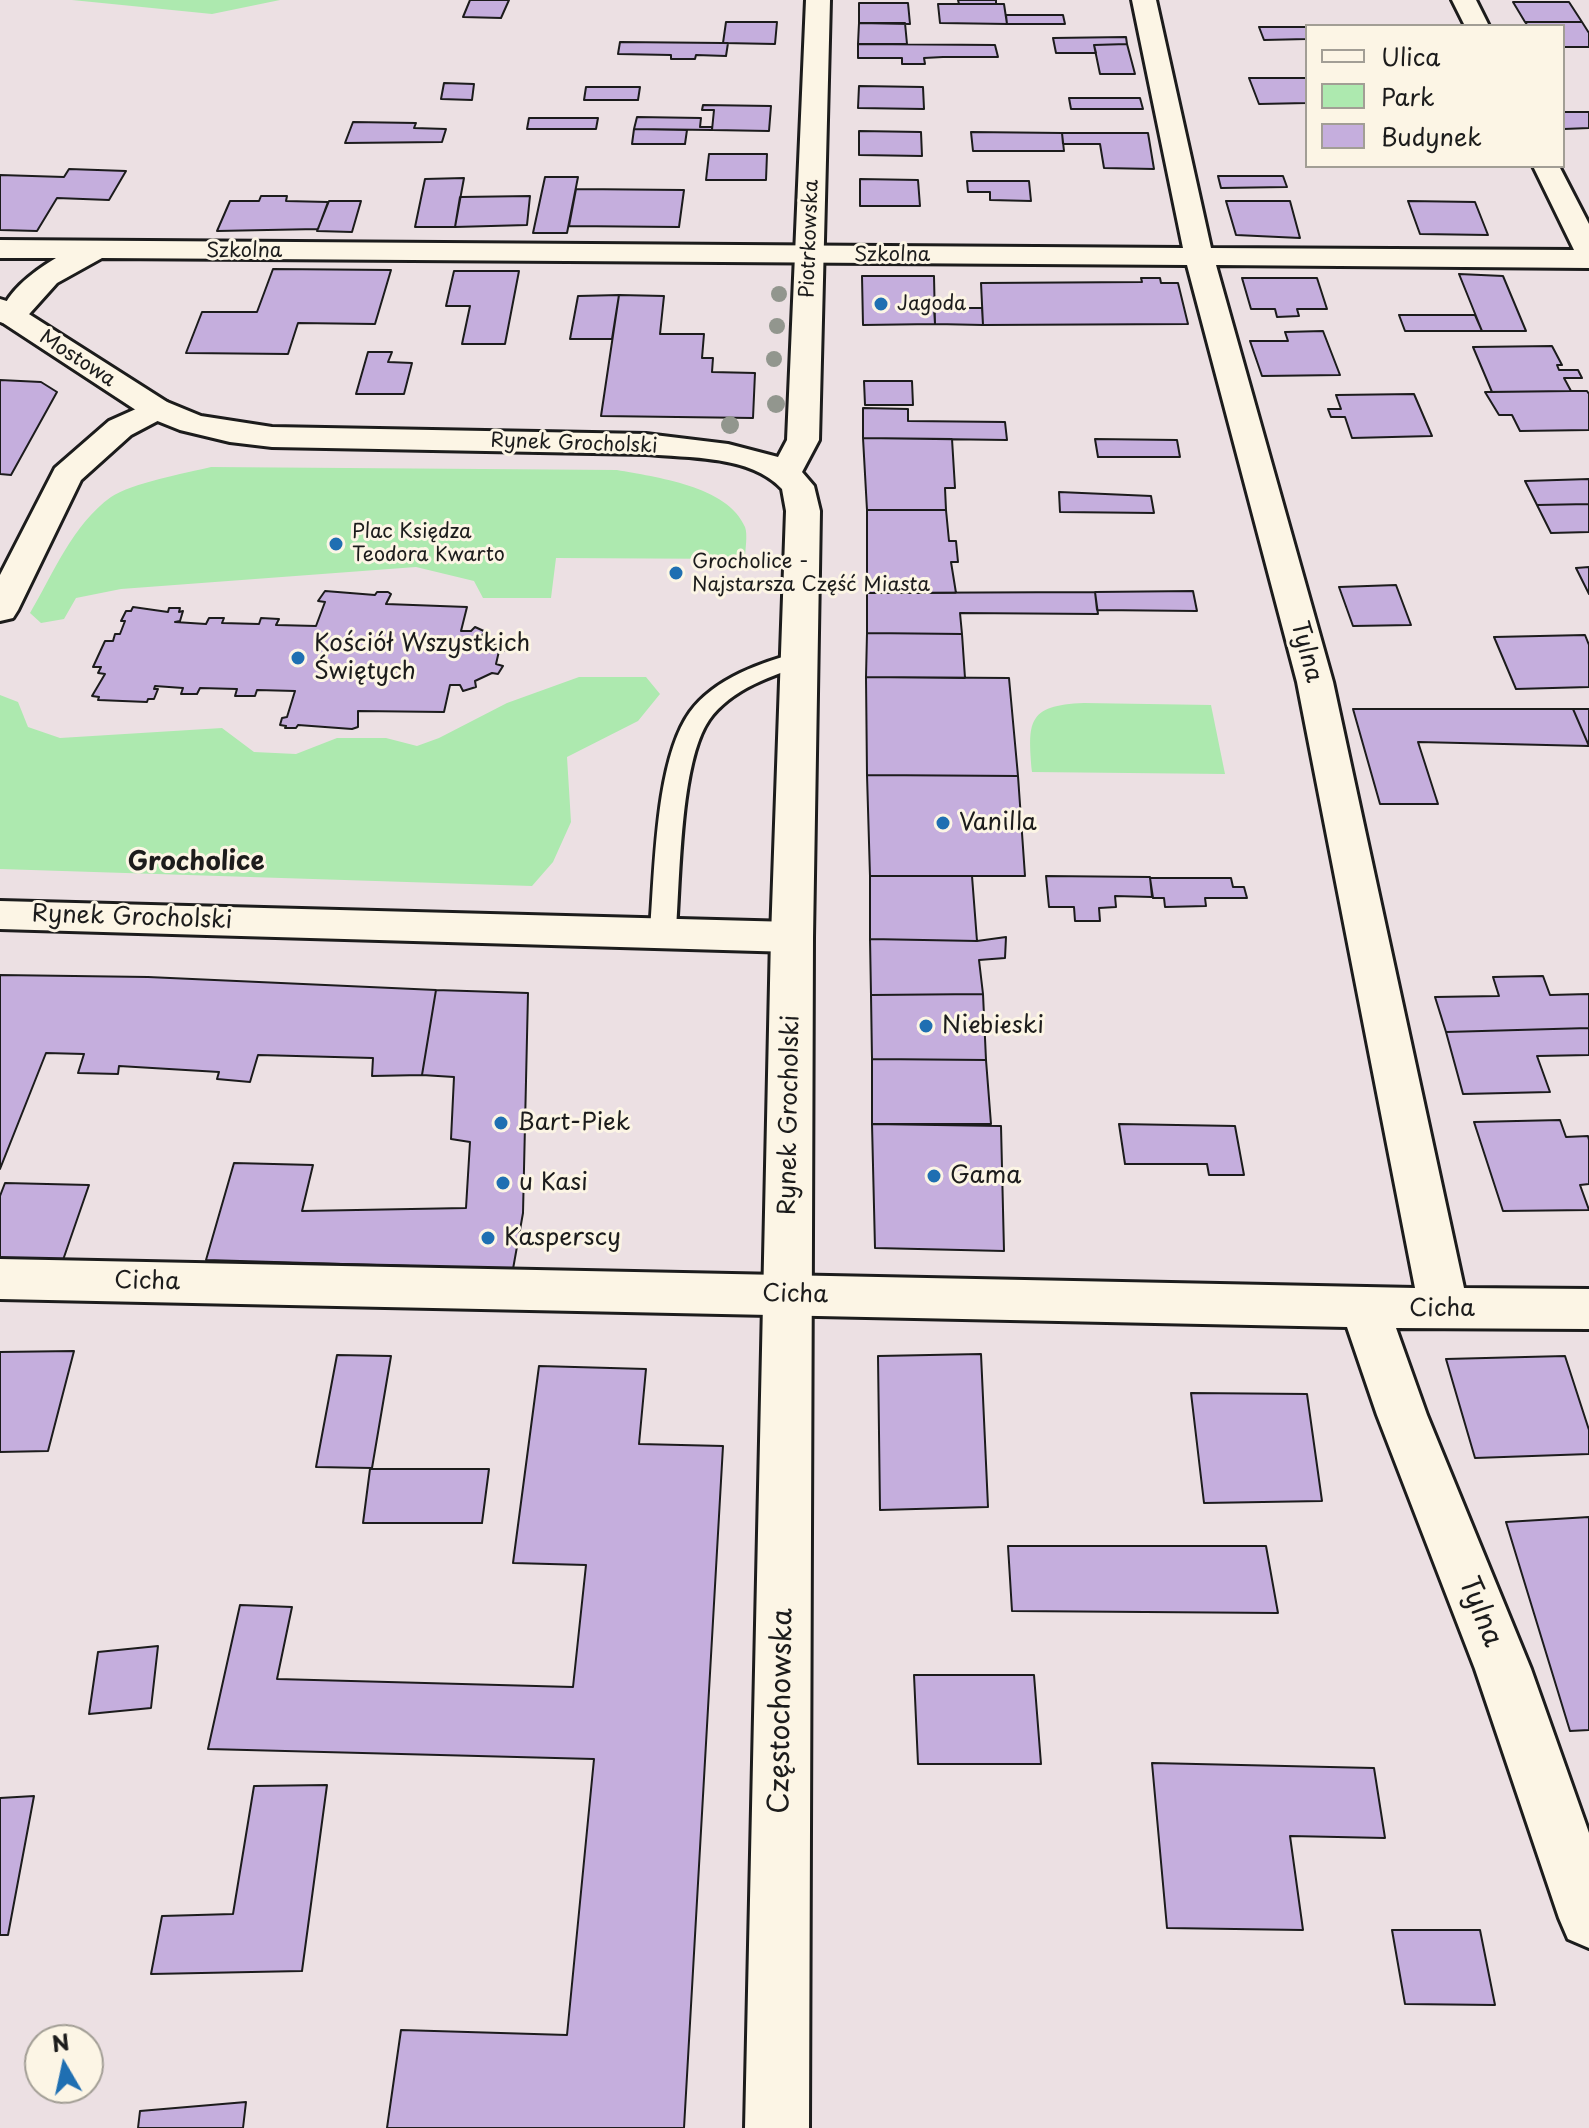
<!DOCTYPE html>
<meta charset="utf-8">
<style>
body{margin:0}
#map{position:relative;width:1589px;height:2128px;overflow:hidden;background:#ece0e3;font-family:"Playpen Sans",sans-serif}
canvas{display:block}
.legend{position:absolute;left:1305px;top:24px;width:260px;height:144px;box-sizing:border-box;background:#fcf5e5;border:2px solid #a29e95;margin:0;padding:10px 14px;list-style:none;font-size:24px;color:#1c1c1c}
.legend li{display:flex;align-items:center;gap:16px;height:40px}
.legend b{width:40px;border:2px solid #a29e95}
.north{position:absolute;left:24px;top:2024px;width:80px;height:80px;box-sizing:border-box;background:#fcf5e5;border:2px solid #a29e95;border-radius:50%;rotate:351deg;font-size:22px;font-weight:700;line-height:32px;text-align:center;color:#1c1c1c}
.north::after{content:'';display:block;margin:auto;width:28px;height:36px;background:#1f6fb2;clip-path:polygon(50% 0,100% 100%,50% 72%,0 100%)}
</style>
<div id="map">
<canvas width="1589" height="2128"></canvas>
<ul class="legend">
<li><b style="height:10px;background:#fcf5e5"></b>Ulica</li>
<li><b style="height:22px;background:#ade9af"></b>Park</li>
<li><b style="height:22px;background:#c5aedd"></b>Budynek</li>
</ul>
<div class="north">N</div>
</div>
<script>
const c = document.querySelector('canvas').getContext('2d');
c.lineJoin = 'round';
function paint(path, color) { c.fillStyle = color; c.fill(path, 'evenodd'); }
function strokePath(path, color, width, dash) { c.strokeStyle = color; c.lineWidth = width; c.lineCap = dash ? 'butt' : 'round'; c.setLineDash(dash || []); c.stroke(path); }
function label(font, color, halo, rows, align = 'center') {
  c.font = font + ' "Playpen Sans",sans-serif'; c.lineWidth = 6; c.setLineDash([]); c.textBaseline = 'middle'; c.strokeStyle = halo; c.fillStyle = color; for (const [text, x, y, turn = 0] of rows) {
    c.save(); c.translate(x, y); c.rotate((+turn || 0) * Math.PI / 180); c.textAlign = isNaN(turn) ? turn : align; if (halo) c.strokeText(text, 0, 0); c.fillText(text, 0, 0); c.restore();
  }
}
const green = new Path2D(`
 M 72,0 L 280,0 L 212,14 Z
 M 211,467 L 617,470 C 655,477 728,486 745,527 C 748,535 745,550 745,559 L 556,558 L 551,598 L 483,598 L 474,581 L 416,567 L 121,589 L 76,598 L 64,619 L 41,623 L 30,613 C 53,574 73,524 111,497 C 132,483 186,473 211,467 Z
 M 579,677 L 646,677 L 660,694 L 638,721 L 567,757 L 571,822 L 553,862 L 532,886 L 0,869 L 0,695 L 18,702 L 28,727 L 60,738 L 222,728 L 254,752 L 296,754 L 337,738 L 386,738 L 417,746 L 439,738 L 507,703 Z
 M 1084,703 L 1211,705 L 1225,774 L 1032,772 C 1028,723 1026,705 1084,703 Z`);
const building = new Path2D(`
 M 470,0 L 509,0 L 501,18 L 463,17 Z
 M 958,0 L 996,0 L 996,4 L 959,4 Z
 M 1513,2 L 1569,2 L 1582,22 L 1525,22 Z
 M 859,3 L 908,3 L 910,24 L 859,23 Z
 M 938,4 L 1004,4 L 1007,24 L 940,23 Z
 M 1006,15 L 1063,15 L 1065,24 L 1007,24 Z
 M 726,22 L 777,22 L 775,44 L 723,43 Z
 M 1525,22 L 1582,22 L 1589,33 L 1589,47 L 1563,47 L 1563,26 L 1528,26 Z
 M 859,23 L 905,23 L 907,44 L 858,44 Z
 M 1259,27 L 1307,27 L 1307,39 L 1264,40 Z
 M 1126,37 L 1127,44 L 1094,45 L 1096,53 L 1056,53 L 1053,38 Z
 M 620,42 L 723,43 L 728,43 L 726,56 L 696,55 L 695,59 L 671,59 L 671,55 L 618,54 Z
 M 858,44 L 995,45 L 998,57 L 943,57 L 924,58 L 925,64 L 902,64 L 902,58 L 858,58 Z
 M 1127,44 L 1135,74 L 1100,74 L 1094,45 Z
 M 1249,78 L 1306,78 L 1307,103 L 1259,104 Z
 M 444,83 L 474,84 L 472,100 L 441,99 Z
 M 859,86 L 923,87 L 924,109 L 858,108 Z
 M 586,87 L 640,87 L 638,100 L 584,100 Z
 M 1069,98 L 1140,98 L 1143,109 L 1071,109 Z
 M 703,105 L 771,106 L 769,131 L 712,130 L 714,110 L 702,110 Z
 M 1563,112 L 1589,112 L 1589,128 L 1564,129 Z
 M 637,117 L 701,118 L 700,127 L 712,127 L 712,130 L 634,129 Z
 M 529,118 L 598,118 L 596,129 L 527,129 Z
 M 353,122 L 416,123 L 414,128 L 446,129 L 442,142 L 345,143 Z
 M 634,129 L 687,130 L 685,144 L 632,144 Z
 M 859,131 L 921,132 L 922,156 L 859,155 Z
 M 971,132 L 1062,133 L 1064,151 L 973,151 Z
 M 1062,133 L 1148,133 L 1154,169 L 1104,168 L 1100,144 L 1063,144 Z
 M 709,154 L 767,154 L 766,180 L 706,180 Z
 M 69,169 L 126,171 L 109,200 L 57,198 L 37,231 L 0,230 L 0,175 L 64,177 Z
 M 1218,176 L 1283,176 L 1287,187 L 1221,188 Z
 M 545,177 L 578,177 L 567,233 L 533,233 Z
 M 464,178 L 455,227 L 415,227 L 425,179 Z
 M 860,179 L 918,180 L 920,206 L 860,206 Z
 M 967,181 L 1029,181 L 1031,201 L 990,200 L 990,192 L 968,192 Z
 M 576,189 L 684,190 L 679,227 L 569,226 Z
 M 261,196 L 287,196 L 286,201 L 328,202 L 318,229 L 217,231 L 230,201 L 259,201 Z
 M 530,196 L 527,225 L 455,227 L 460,197 Z
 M 329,201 L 361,201 L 352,232 L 317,231 Z
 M 1226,201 L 1290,201 L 1300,238 L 1236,235 Z
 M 1408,201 L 1475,202 L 1488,235 L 1420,234 Z
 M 273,269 L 391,270 L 375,324 L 298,323 L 288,354 L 186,353 L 202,312 L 257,312 Z
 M 454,271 L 519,271 L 505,344 L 462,344 L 470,306 L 446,306 Z
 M 1459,274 L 1503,276 L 1526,331 L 1482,331 Z
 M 862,276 L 934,276 L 935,324 L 863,325 Z
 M 1141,278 L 1160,278 L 1161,283 L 1178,283 L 1188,324 L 983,325 L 981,283 L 1142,282 Z
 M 1242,278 L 1317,278 L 1327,309 L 1297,309 L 1299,316 L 1277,317 L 1275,309 L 1251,309 Z
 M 619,295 L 664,296 L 660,334 L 704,334 L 702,358 L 713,358 L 712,372 L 755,373 L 753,418 L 601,416 Z
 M 619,295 L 612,339 L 570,339 L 578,296 Z
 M 934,308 L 982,308 L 983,325 L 935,324 Z
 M 1399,315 L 1475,315 L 1482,331 L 1405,331 Z
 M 1323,331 L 1340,375 L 1262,376 L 1250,341 L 1288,341 L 1285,332 Z
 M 1552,346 L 1562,365 L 1557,365 L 1559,370 L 1578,370 L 1582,378 L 1564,378 L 1571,391 L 1492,392 L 1473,347 Z
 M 368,352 L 392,352 L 388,362 L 412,363 L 404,394 L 356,394 Z
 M 0,380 L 41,382 L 57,392 L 11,475 L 0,474 Z
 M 864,381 L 912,381 L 913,405 L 865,405 Z
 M 1571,391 L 1587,391 L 1589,394 L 1589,430 L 1520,431 L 1512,415 L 1499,415 L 1485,392 Z
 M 1414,394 L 1432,436 L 1352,438 L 1345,417 L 1331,417 L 1328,409 L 1341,409 L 1336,395 Z
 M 863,408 L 908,409 L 908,421 L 1005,422 L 1007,440 L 863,438 Z
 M 863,438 L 952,439 L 955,488 L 945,488 L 946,510 L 867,510 Z
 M 1095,439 L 1177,440 L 1180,457 L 1098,457 Z
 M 1589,479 L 1589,504 L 1537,505 L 1525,481 Z
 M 1059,492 L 1151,496 L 1154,513 L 1060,512 Z
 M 1589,504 L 1589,532 L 1551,533 L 1537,505 Z
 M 867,510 L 946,510 L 949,541 L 956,541 L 958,562 L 951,562 L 956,593 L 867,593 Z
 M 1589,567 L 1589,594 L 1576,568 Z
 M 1396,585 L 1411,625 L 1353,626 L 1339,587 Z
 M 325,591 L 375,595 L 377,592 L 388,592 L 391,594 L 386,604 L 467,607 L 461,631 L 471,631 L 475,627 L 486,632 L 482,635 L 495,645 L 505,644 L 507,650 L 499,651 L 496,664 L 503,666 L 498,674 L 492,673 L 475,681 L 476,687 L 463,691 L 460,685 L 450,685 L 444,712 L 358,711 L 358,727 L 352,729 L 298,725 L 296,728 L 285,728 L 286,726 L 280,725 L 282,718 L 287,717 L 295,691 L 257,690 L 255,696 L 235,696 L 237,689 L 200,688 L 197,694 L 181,694 L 183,688 L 155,686 L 154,689 L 158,689 L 154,699 L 148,699 L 147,702 L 98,700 L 99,697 L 92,696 L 105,674 L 98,673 L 101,667 L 93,667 L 105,641 L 113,641 L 115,634 L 120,634 L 125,621 L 121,621 L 126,611 L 131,611 L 133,607 L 168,612 L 169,608 L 180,608 L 179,612 L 183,611 L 180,621 L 175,622 L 206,624 L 209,618 L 224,618 L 222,623 L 259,624 L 261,618 L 279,619 L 276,625 L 316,626 L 325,602 L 318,601 Z
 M 1193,591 L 1197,611 L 1097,610 L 1095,592 Z
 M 1095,592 L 1098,614 L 960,613 L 962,634 L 867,633 L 867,593 Z
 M 867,633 L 962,634 L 965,678 L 866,677 Z
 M 1585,635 L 1589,645 L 1589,687 L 1516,689 L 1494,637 Z
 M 866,677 L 1009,678 L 1018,776 L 867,775 Z
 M 1353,709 L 1573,709 L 1589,746 L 1418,742 L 1438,804 L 1380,804 Z
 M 1573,709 L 1589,709 L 1589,746 Z
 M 867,775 L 1018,776 L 1025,876 L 870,876 Z
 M 870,876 L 972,876 L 977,941 L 870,939 Z
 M 1046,876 L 1150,877 L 1152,897 L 1115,896 L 1116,907 L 1099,908 L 1100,921 L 1075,921 L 1074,907 L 1049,907 Z
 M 1150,878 L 1231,878 L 1233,887 L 1244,887 L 1247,898 L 1205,898 L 1206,906 L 1165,907 L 1164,898 L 1153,898 Z
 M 1006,937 L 1005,958 L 979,960 L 983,994 L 871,995 L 870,939 L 977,941 Z
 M 0,975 L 148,977 L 436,990 L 422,1075 L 372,1076 L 373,1058 L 258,1055 L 250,1082 L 217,1079 L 219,1072 L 119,1066 L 118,1074 L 78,1073 L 84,1054 L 46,1053 L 0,1169 Z
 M 1543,976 L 1550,995 L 1589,994 L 1589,1028 L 1446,1032 L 1435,997 L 1499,996 L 1493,977 Z
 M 436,990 L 528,993 L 523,1213 L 513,1269 L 206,1260 L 234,1163 L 313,1165 L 302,1211 L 466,1208 L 470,1142 L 451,1139 L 454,1077 L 422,1075 Z
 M 983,994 L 986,1060 L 872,1059 L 871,995 Z
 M 1589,1028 L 1589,1055 L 1537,1056 L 1550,1092 L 1463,1094 L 1446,1032 Z
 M 872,1059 L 986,1060 L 991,1124 L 872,1124 Z
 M 1560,1120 L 1566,1137 L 1588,1136 L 1589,1140 L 1589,1184 L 1580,1185 L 1589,1210 L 1503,1211 L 1474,1122 Z
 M 872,1124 L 1001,1126 L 1004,1251 L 875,1248 Z
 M 1119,1124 L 1235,1126 L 1244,1175 L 1209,1175 L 1207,1164 L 1125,1164 Z
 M 5,1183 L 89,1185 L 63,1260 L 0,1258 L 0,1196 Z
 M 74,1351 L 48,1451 L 0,1452 L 0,1352 Z
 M 981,1354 L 988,1507 L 880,1510 L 878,1356 Z
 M 337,1355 L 391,1356 L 372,1468 L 316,1467 Z
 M 1565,1356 L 1589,1430 L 1589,1454 L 1475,1458 L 1446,1359 Z
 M 539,1366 L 646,1369 L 639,1444 L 723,1446 L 684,2128 L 387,2128 L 401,2030 L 567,2035 L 594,1759 L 208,1749 L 240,1605 L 292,1607 L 277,1679 L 573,1687 L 586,1565 L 513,1563 Z
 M 1191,1393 L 1307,1394 L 1322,1501 L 1204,1503 Z
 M 370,1469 L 489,1469 L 482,1523 L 363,1523 Z
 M 1589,1517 L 1589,1730 L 1570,1731 L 1506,1522 Z
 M 1008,1546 L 1266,1546 L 1278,1613 L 1012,1611 Z
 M 158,1646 L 151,1708 L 89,1714 L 98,1652 Z
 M 914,1675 L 1034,1675 L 1041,1764 L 918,1764 Z
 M 1152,1763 L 1374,1768 L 1385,1838 L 1290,1836 L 1303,1930 L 1167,1928 Z
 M 327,1785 L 302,1971 L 151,1974 L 162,1916 L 233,1914 L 254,1786 Z
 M 34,1796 L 8,1935 L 0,1935 L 0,1798 Z
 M 1392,1930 L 1480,1930 L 1495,2005 L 1405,2004 Z
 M 246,2102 L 243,2128 L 138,2128 L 140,2111 Z`);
const service = new Path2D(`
 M 801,652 L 809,654 L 813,659 L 809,664 C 774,674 731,689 709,720 C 680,762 680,879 676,932 L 672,939 L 663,941 L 654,939 L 650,932 C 655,872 655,761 690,712 C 715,678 762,662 801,652 Z`);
const minor = new Path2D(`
 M 1132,0 L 1156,0 L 1211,248 L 1574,250 L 1533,166 L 1559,166 L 1589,224 L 1589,268 L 1216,265 L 1333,682 L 1464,1288 L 1589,1289 L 1589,1329 L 1396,1328 L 1427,1415 L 1531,1669 L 1589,1833 L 1589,1948 L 1568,1939 L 1559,1918 L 1475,1669 L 1377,1415 L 1347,1327 L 0,1299 L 0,1259 L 1415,1288 L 1297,682 L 1187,265 L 102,258 L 57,283 L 22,322 L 11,325 L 0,322 C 0,296 35,270 56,258 L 0,258 L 0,240 L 1183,248 Z
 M 1452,0 L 1476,0 L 1489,26 L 1465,26 Z
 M 156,400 L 167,402 L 172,409 L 167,416 L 131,435 L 81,480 L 18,610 L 13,618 L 0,621 L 0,575 L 55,468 L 109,421 Z
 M 0,901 L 792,922 L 807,927 L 813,937 L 807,947 L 792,952 L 0,929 Z`);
const tertiary = new Path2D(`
 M 806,0 L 830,0 L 819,440 L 802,472 L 814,486 L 820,511 L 813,937 L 809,2128 L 745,2128 L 771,937 L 786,511 L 782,489 C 751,455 688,458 646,454 L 272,447 L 230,442 L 180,430 L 145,416 L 0,321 L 0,299 L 10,302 L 167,402 L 201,416 L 272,427 L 646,434 L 728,444 L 778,457 L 787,440 Z`);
const trees = [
 [779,294,8],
 [777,326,8],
 [774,359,8],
 [776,404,9],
 [730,425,9]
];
const markers = [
 [881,304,8,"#1f6fb2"],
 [336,544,8,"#1f6fb2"],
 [676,573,8,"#1f6fb2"],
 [298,658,8,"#1f6fb2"],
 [943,823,8,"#1f6fb2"],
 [926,1026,8,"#1f6fb2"],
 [501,1123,8,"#1f6fb2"],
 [934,1176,8,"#1f6fb2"],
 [503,1183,8,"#1f6fb2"],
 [488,1238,8,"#1f6fb2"]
];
const farStreetnames = [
 ["Piotrkowska",810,239,-88],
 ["Szkolna",244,251],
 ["Szkolna",892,255],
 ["Mostowa",77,359,33],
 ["Rynek Grocholski",574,444,2]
];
const farPoinames = [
 ["Jagoda",897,304],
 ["Plac Księdza",352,532],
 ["Teodora Kwarto",352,555],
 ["Grocholice -",692,562],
 ["Najstarsza Część Miasta",692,585]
];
const poiNames = [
 ["Kościół Wszystkich",314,644],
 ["Świętych",314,672],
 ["Vanilla",959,823],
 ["Niebieski",942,1026],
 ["Bart-Piek",517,1123],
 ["Gama",950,1176],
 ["u Kasi",519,1183],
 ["Kasperscy",504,1238]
];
const streetNames = [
 ["Tylna",1306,652,75],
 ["Rynek Grocholski",132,918,2],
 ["Rynek Grocholski",790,1115,-89],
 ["Cicha",147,1282,1],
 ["Cicha",795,1295,1],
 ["Cicha",1442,1309]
];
const neighbourhoodNames = [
 ["Grocholice",196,863]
];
const nearStreetnames = [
 ["Tylna",1480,1612,68],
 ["Częstochowska",782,1711,-89]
];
paint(green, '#ade9af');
paint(building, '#c5aedd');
strokePath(building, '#1c1c1c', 2);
strokePath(service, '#1c1c1c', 6);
strokePath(minor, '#1c1c1c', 6);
strokePath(tertiary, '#1c1c1c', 6);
paint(service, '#fcf5e5');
paint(minor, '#fcf5e5');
paint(tertiary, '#fcf5e5');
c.fillStyle = '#92968e';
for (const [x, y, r] of trees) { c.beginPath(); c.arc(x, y, r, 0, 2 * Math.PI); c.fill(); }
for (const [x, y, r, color] of markers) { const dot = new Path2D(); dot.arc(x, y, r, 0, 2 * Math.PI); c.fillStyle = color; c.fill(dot); strokePath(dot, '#fcf5e5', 3); }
label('20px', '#1c1c1c', '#fcf5e5', farStreetnames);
label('20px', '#1c1c1c', '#fcf5e5', farPoinames, 'left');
label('24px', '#1c1c1c', '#fcf5e5', poiNames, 'left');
label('24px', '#1c1c1c', '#fcf5e5', streetNames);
label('bold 26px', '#1c1c1c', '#fcf5e5', neighbourhoodNames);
label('28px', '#1c1c1c', '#fcf5e5', nearStreetnames);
</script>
